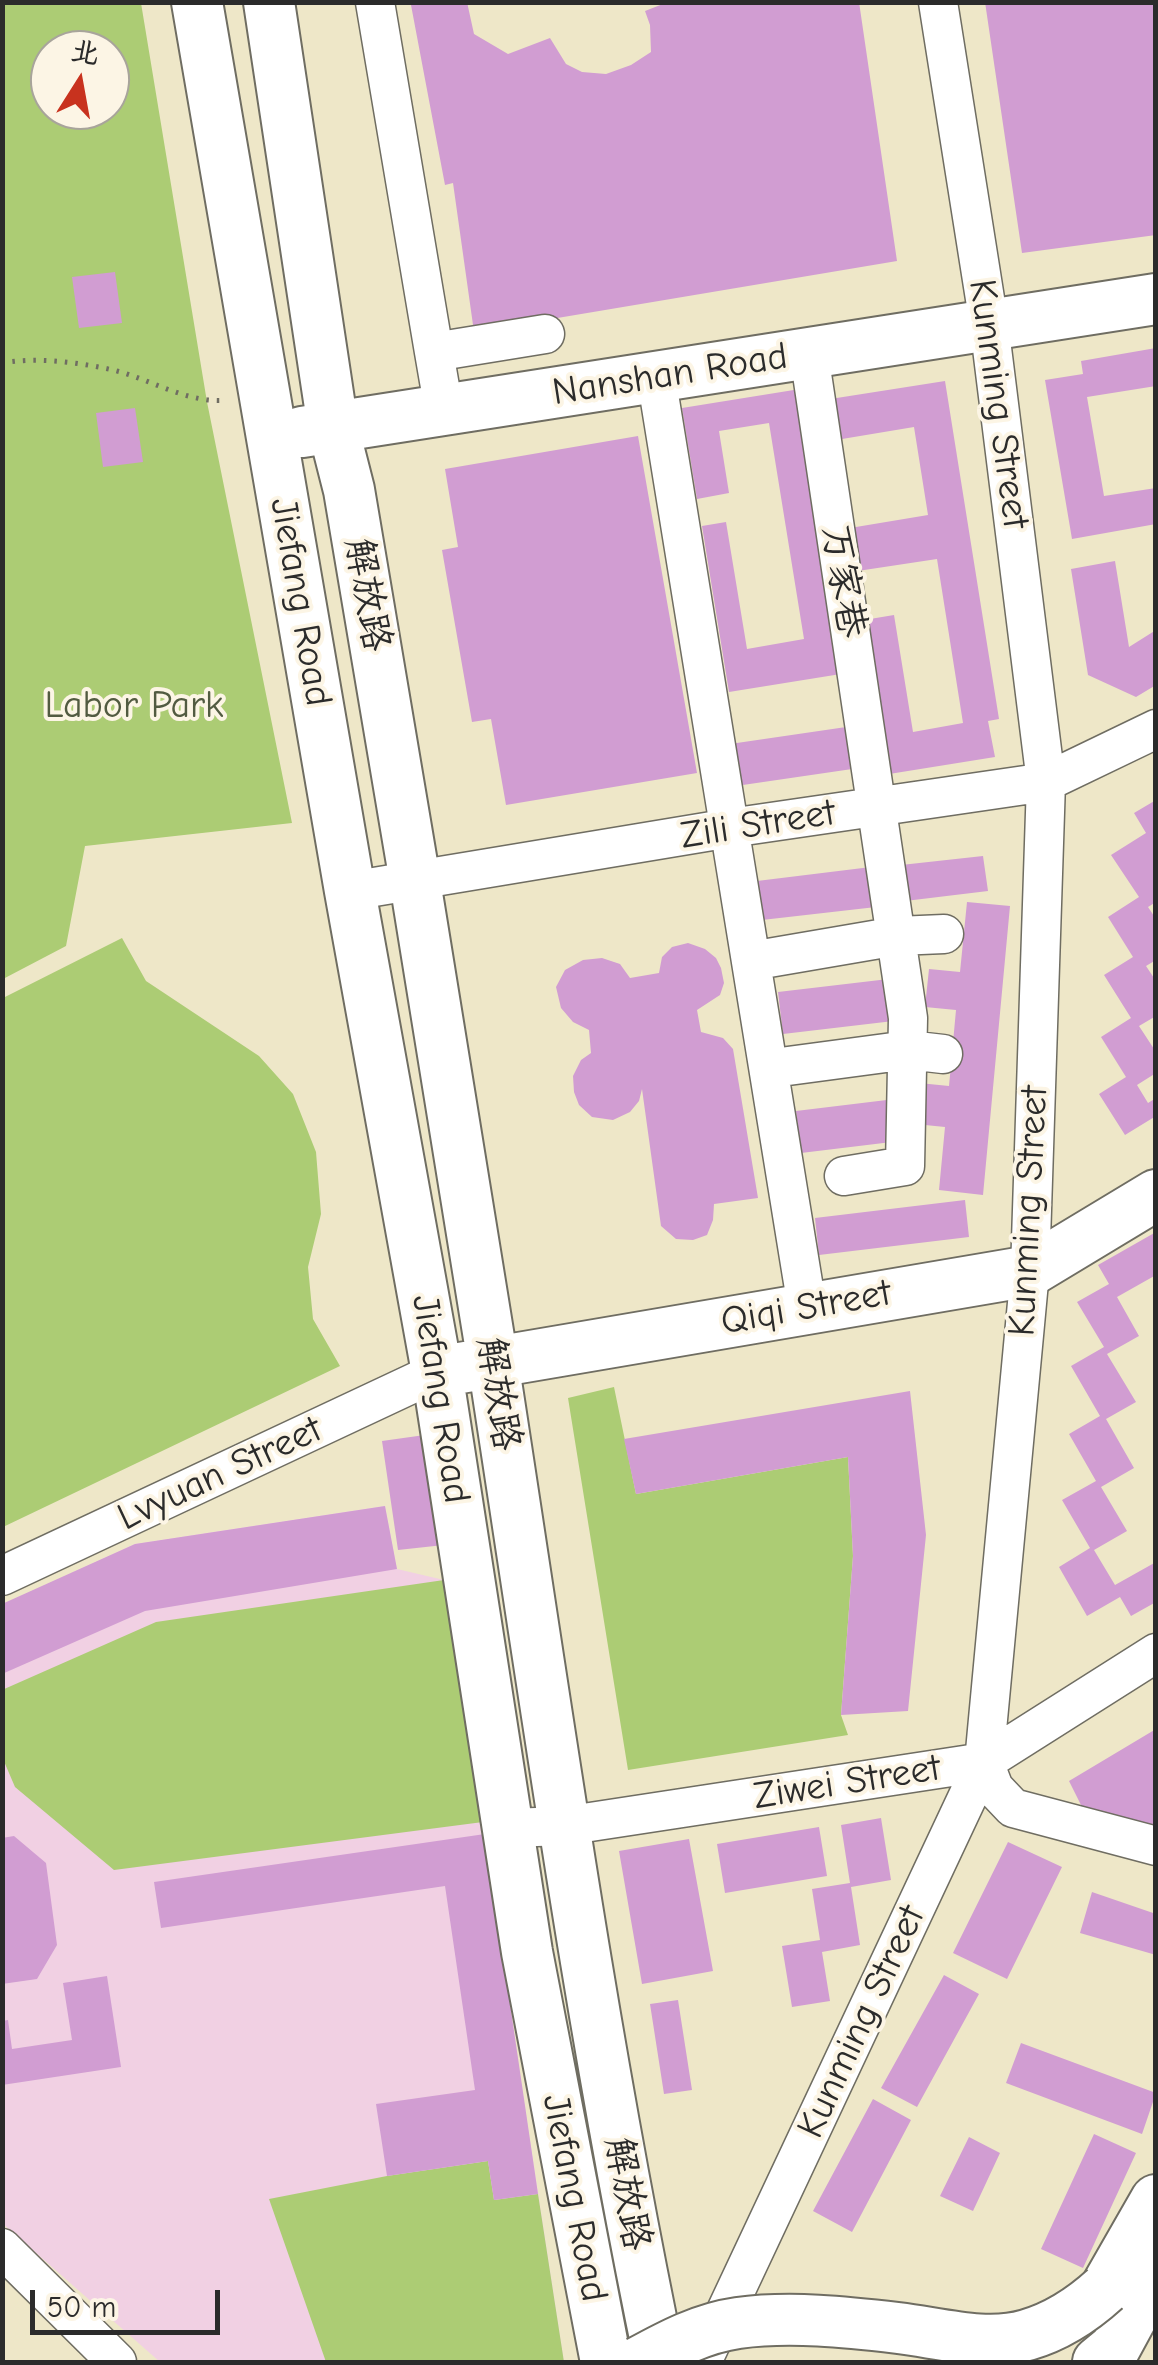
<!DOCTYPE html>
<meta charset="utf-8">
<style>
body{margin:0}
#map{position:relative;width:1158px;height:2365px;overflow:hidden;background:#eee7c8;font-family:"Comic Neue","LXGW WenKai TC",sans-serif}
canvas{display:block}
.frame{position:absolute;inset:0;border:5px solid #2b2b2b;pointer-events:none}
.north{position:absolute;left:30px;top:30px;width:100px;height:100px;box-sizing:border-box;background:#fcf5e5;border:2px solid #a8a49b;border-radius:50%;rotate:11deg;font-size:28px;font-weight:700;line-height:40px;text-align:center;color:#2b2b2b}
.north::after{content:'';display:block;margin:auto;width:35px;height:45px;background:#c8321e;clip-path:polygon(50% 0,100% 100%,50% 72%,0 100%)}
.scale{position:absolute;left:30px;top:2290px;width:190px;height:45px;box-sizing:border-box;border:5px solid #2b2b2b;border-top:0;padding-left:12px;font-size:30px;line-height:35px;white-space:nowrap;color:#2b2b2b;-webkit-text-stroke:8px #fcf5e5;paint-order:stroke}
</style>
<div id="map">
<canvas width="1158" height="2365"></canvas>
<div class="frame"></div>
<div class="north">北</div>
<div class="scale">50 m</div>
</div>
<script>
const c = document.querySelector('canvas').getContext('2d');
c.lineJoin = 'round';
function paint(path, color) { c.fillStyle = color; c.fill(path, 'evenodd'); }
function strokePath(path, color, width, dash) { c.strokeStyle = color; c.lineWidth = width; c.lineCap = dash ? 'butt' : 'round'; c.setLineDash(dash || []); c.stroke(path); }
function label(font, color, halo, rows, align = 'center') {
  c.font = font + ' "Comic Neue","LXGW WenKai TC",sans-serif'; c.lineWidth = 8; c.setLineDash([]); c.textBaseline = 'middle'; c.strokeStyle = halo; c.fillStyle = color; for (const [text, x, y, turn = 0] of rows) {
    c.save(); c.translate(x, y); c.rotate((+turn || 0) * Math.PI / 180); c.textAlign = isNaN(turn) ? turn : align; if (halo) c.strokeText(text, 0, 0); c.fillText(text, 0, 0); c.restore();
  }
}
const built = new Path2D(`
 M 385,1506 L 397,1569 L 444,1580 L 564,2362 L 160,2362 L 3,2224 L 3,1604 L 135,1544 Z`);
const green = new Path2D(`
 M 3,3 L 141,3 L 207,402 L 292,823 L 85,846 L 66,946 L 3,979 ZM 50,50 L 110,50 L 110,110 L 50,110 Z
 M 122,938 L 146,981 L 259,1056 L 293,1094 L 316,1152 L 321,1214 L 308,1267 L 313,1319 L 340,1366 L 3,1527 L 3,998 Z
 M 614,1387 L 636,1494 L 848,1457 L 853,1556 L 841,1715 L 848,1735 L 628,1770 L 568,1398 Z
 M 444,1580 L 483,1822 L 114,1870 L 15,1787 L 3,1759 L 2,1690 L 156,1622 Z
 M 488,2161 L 494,2200 L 538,2194 L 564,2362 L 326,2362 L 269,2199 L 387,2176 Z`);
const building = new Path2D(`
 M 427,2 L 467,2 L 474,34 L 508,54 L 550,38 L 566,64 L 582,72 L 606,74 L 631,65 L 651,52 L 650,25 L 645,11 L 668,2 L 859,2 L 897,261 L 474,332 L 453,183 L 445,185 L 411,5 Z
 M 985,2 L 1156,2 L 1156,235 L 1022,253 Z
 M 115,272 L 122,323 L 79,328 L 72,277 Z
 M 1156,348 L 1156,386 L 1087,397 L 1104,496 L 1156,488 L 1156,524 L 1072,539 L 1045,380 L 1083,374 L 1081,361 Z
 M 945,381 L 999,719 L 988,721 L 995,757 L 883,775 L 858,621 L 894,615 L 913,732 L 963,723 L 937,559 L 851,572 L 844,529 L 928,515 L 914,427 L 830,441 L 824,400 Z
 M 800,389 L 847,673 L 729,692 L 702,526 L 726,522 L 747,649 L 804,639 L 769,423 L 719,431 L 729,493 L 697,499 L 682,408 Z
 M 135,408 L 143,462 L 103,467 L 96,413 Z
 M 638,436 L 697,773 L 506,805 L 491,719 L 472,722 L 442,550 L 458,547 L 445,469 Z
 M 1115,561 L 1129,647 L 1156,630 L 1156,685 L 1136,697 L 1088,675 L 1071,569 Z
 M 853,726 L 859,768 L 736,786 L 730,744 Z
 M 1156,800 L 1156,844 L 1153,846 L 1156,850 L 1156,902 L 1148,907 L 1156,919 L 1156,960 L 1146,966 L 1156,981 L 1156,1016 L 1139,1026 L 1156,1052 L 1156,1073 L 1137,1085 L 1148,1103 L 1156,1098 L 1156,1116 L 1125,1135 L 1099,1094 L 1126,1077 L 1101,1037 L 1131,1018 L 1104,975 L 1133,957 L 1108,917 L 1139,897 L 1111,855 L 1146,833 L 1134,813 Z
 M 983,856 L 988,891 L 897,902 L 892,866 Z
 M 871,867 L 876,907 L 762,920 L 757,881 Z
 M 967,902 L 1010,906 L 983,1195 L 939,1190 L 945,1127 L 915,1124 L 919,1083 L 949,1086 L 956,1010 L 925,1007 L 929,969 L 960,972 Z
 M 688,943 L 705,949 L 716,958 L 721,968 L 724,983 L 720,995 L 697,1010 L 701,1032 L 723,1038 L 733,1049 L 758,1198 L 714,1204 L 713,1220 L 707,1235 L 693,1240 L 676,1239 L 661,1226 L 642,1089 L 639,1101 L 630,1112 L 613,1120 L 592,1117 L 579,1105 L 574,1092 L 573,1076 L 581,1060 L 591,1053 L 589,1030 L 573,1022 L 561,1008 L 556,987 L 565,970 L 583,960 L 602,958 L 620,964 L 630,978 L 659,973 L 662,957 L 672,947 Z
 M 897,978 L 902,1020 L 783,1034 L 778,992 Z
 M 895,1099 L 900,1141 L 801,1153 L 796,1111 Z
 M 965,1200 L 969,1237 L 819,1255 L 815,1218 Z
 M 1156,1232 L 1156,1275 L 1117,1297 L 1139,1336 L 1107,1354 L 1136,1402 L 1106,1419 L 1134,1468 L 1101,1487 L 1127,1531 L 1094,1550 L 1115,1585 L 1156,1562 L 1156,1602 L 1131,1616 L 1120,1597 L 1087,1616 L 1059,1567 L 1090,1548 L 1062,1500 L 1096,1481 L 1069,1434 L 1100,1416 L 1071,1366 L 1104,1347 L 1077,1302 L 1109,1284 L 1098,1265 Z
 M 910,1391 L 926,1535 L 908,1711 L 841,1715 L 853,1556 L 848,1457 L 636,1494 L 624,1439 Z
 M 439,1433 L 453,1544 L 398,1550 L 382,1441 Z
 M 385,1506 L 397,1569 L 145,1611 L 2,1674 L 2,1604 L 135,1544 Z
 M 1156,1729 L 1156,1830 L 1083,1809 L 1069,1781 Z
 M 881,1818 L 891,1880 L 851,1887 L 860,1945 L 822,1952 L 830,2001 L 792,2007 L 782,1946 L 820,1940 L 812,1889 L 850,1883 L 841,1825 Z
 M 819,1827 L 827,1876 L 725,1893 L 717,1844 Z
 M 485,1834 L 538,2194 L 494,2200 L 488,2161 L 387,2176 L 376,2104 L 475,2090 L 445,1886 L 161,1928 L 154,1882 Z
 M 14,1836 L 46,1863 L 57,1945 L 37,1979 L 2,1984 L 2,1838 Z
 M 689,1839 L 713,1971 L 642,1984 L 619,1851 Z
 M 1008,1842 L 1062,1867 L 1007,1979 L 953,1953 Z
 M 1092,1892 L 1156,1914 L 1156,1955 L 1080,1933 Z
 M 944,1975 L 979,1994 L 917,2107 L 881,2088 Z
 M 107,1976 L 121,2067 L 2,2085 L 2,2021 L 8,2020 L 12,2049 L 72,2040 L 63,1983 Z
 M 678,2000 L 692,2090 L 664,2094 L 650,2004 Z
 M 1021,2043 L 1156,2093 L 1142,2134 L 1006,2083 Z
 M 873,2099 L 911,2120 L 852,2232 L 813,2211 Z
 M 1094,2134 L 1136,2153 L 1083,2268 L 1041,2249 Z
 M 969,2137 L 1000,2153 L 973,2211 L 940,2196 Z`);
const path = new Path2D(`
 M 2,363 C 38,357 77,362 113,370 C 151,379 187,404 227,400`);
const minor = new Path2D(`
 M 375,2 L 434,352
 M 809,354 L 908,1018 L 905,1166 L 844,1176
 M 656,376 L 807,1307
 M 444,410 L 434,352 L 545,334
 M 350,891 L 730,828 L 1046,782 L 1156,729
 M 751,961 L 897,936 L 944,934
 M 788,1066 L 908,1050 L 943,1054
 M 2,1576 L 437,1372
 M 984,1762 L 994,1788 L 1013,1808 L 1156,1846
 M 509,1828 L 564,1826 L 984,1762 L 1156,1653
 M 2,2248 L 117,2362
 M 702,2362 L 984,1762 L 1030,1271 L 1046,782 L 989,324 L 938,2`);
const major = new Path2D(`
 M 197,2 L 350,891 L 437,1372 L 527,1952 L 606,2362
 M 269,2 L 333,427 L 349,490 C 399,785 449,1079 495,1375 C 546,1705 592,2036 660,2362
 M 302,432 L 1156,299
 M 460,1368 L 1030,1271 L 1156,1195
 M 1105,2289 L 1156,2200
 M 1098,2362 L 1115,2348 L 1156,2272`);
const majorBridge = new Path2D(`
 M 639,2362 C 670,2345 702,2328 738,2323 C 790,2316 847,2322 898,2328 C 940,2333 986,2347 1027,2335 C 1058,2326 1082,2310 1105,2289`);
const streetNames = [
 ["Nanshan Road",670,375,-9],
 ["Kunming Street",998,404,82],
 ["万家巷",843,581,81],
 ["解放路",367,595,80],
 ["Jiefang Road",300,602,80],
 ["Zili Street",758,825,-9],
 ["Kunming Street",1029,1211,-87],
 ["Qiqi Street",806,1308,-10],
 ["解放路",498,1394,81],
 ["Jiefang Road",440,1399,81],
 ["Lvyuan Street",220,1474,-25],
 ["Ziwei Street",847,1783,-9],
 ["Kunming Street",862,2022,-65],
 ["解放路",627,2194,80],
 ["Jiefang Road",574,2198,79]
];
const parkNames = [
 ["Labor Park",134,706]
];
paint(built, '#f1d0e3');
paint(green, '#accc74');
paint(building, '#d19dd2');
strokePath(minor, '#6f6d62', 41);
strokePath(major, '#6f6d62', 54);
strokePath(path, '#6f6d62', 5, [2.5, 8]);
strokePath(minor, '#fff', 38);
strokePath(major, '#fff', 50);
strokePath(majorBridge, '#6f6d62', 54, []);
strokePath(majorBridge, '#fff', 50);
label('38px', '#2b2b2b', '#fcf5e5', streetNames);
label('38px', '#525b41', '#fcf5e5', parkNames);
</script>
